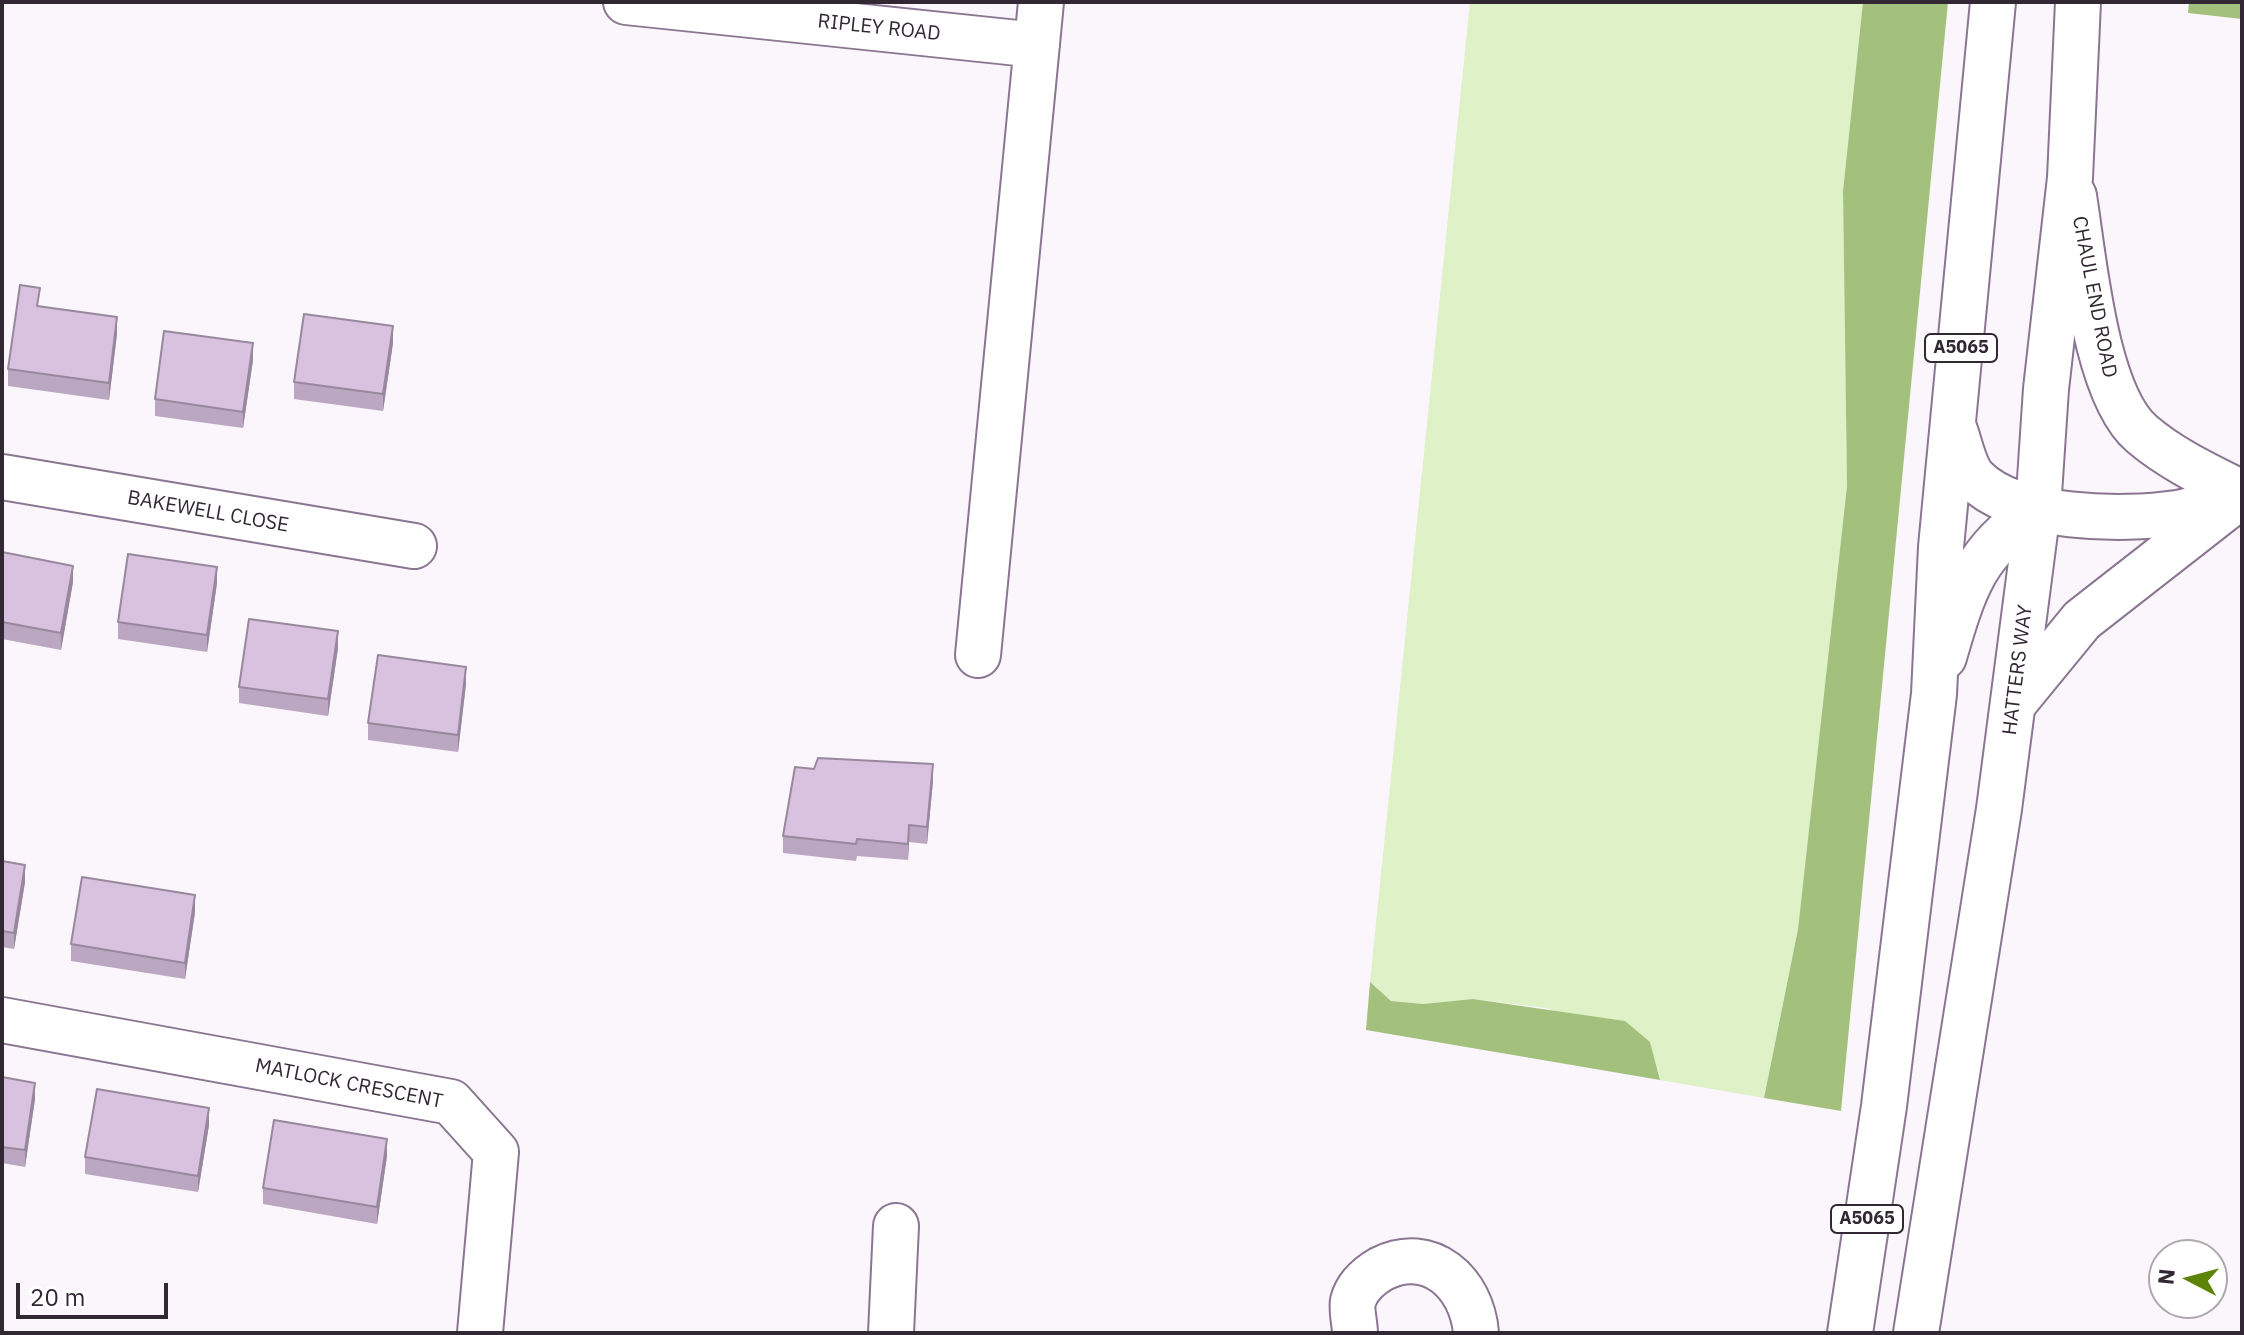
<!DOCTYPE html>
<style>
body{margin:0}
#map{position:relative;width:2244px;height:1335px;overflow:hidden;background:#fbf6fc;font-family:"IBM Plex Sans",sans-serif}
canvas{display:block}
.frame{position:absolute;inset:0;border:4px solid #312833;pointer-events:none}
.north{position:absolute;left:2148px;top:1239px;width:80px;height:80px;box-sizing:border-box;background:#fff;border:2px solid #ada9ad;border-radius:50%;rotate:276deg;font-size:22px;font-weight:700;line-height:32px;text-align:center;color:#312833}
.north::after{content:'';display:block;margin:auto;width:28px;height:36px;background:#5d8407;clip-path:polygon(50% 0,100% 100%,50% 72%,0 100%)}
.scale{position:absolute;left:16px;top:1283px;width:152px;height:36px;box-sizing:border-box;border:4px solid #312833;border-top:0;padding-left:10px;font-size:24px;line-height:28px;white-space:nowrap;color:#312833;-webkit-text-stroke:6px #fff;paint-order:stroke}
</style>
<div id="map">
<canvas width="2244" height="1335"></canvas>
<div class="frame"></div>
<div class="north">N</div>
<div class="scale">20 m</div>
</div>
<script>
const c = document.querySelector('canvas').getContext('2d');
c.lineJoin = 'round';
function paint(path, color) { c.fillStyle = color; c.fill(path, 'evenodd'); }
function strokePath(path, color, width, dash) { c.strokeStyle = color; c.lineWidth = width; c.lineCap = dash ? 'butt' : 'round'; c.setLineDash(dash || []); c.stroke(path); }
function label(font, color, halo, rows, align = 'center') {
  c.font = font + ' "IBM Plex Sans",sans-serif'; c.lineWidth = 7; c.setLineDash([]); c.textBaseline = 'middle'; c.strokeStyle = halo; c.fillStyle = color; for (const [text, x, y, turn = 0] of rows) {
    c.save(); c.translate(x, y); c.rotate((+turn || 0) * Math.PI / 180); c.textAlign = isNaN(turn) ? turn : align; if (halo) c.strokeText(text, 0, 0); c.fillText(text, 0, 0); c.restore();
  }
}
const green = new Path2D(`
 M 1470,2 L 1863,2 L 1843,191 L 1847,486 L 1798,929 L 1764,1098 L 1660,1080 L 1650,1043 L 1546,1008 L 1473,999 L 1423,1004 L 1391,1001 L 1370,982 Z`);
const forest = new Path2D(`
 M 1863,2 L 1948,2 L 1841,1111 L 1764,1098 L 1798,929 L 1847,486 L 1843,191 Z
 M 2189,2 L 2242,2 L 2242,19 L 2188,13 Z
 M 1370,982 L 1391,1001 L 1423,1004 L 1473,999 L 1625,1021 L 1650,1042 L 1660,1080 L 1366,1030 Z`);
const minor = new Path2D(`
 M 626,2 L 1037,45
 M 2,477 L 414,546
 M 978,655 L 1041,2
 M 2,1020 L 451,1102 L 496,1152 L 480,1333
 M 891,1333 L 896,1226
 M 1355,1333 C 1355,1324 1351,1310 1353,1301 C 1357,1287 1369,1276 1381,1269 C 1430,1244 1472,1283 1476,1333`);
const tertiary = new Path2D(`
 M 2074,196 C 2084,258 2095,394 2142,434 C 2171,459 2208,476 2242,493
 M 1954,428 C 1960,443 1964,468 1975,479 C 2015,520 2123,521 2177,513 C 2199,509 2221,500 2242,494
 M 1944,657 C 1964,588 1975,550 2038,509
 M 2014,703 L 2082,620 L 2228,506`);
const primary = new Path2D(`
 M 1850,1333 L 1884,1106 L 1934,694 L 1941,547 L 1993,2
 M 1916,1333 L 1999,809 L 2038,509 L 2046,389 L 2070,178 L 2078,2`);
const wall = new Path2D(`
 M 39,307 L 117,334 L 109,400 L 8,386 L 8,369 Z
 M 393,343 L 383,411 L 294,399 L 294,382 Z
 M 253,360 L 243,428 L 155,416 L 155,399 Z
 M 2,552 L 73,582 L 61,650 L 2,639 Z
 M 217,583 L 207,652 L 118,639 L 118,622 Z
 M 338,648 L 328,716 L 239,703 L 239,687 Z
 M 466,684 L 458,752 L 368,740 L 368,723 Z
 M 933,781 L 927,844 L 909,842 L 908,860 L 857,856 L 856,861 L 783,853 L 783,836 Z
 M 2,861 L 25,882 L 14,949 L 2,947 Z
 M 195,912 L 185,979 L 71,961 L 71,944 Z
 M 2,1077 L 35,1099 L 25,1167 L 2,1163 Z
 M 209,1125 L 198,1192 L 85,1174 L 85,1157 Z
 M 387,1156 L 377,1224 L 263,1204 L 263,1188 Z`);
const shadedWall = new Path2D(`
 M 117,317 L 117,334 L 109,400 L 109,383 Z
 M 393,326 L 393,343 L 383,411 L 383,394 Z
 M 253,343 L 253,360 L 243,428 L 243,412 Z
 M 73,566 L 73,582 L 61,650 L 61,633 Z
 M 217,567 L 217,583 L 207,652 L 207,635 Z
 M 338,631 L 338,648 L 328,716 L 328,699 Z
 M 466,667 L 466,684 L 458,752 L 458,735 Z
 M 933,764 L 933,781 L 927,844 L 927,827 Z
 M 909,825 L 909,842 L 908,860 L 908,844 Z
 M 25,865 L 25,882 L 14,949 L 14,933 Z
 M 195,895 L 195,912 L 185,979 L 185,963 Z
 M 35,1083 L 35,1099 L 25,1167 L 25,1150 Z
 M 209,1108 L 209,1125 L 198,1192 L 198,1176 Z
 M 387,1139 L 387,1156 L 377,1224 L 377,1207 Z`);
const building = new Path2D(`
 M 20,285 L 40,288 L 37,306 L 117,317 L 109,383 L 8,369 Z
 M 304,314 L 393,326 L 383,394 L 294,382 Z
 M 164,331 L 253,343 L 243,412 L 155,399 Z
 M 2,552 L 73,566 L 61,633 L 2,622 Z
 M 128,554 L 217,567 L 207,635 L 118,622 Z
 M 249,619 L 338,631 L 328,699 L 239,687 Z
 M 378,655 L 466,667 L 458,735 L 368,723 Z
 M 818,758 L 933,764 L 927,827 L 909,825 L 908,844 L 857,839 L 856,844 L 783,836 L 795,767 L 814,769 Z
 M 2,861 L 25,865 L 14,933 L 2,931 Z
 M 82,877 L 195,895 L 185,963 L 71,944 Z
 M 2,1077 L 35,1083 L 25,1150 L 2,1147 Z
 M 97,1089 L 209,1108 L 198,1176 L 85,1157 Z
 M 274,1120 L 387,1139 L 377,1207 L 263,1188 Z`);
const shields = [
 [1961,348,72],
 [1867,1219,72]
];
const shieldNames = [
 ["A5065",1961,348],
 ["A5065",1867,1219]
];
const streetNames = [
 ["RIPLEY ROAD",879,28,6],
 ["CHAUL END ROAD",2094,297,79],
 ["BAKEWELL CLOSE",208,512,10],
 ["HATTERS WAY",2018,670,-83],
 ["MATLOCK CRESCENT",349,1084,11]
];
paint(green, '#def1c7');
paint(forest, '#a3c17d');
strokePath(minor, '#8b7692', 48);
strokePath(tertiary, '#8b7692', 48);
strokePath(primary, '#8b7692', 48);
strokePath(minor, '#fff', 44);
strokePath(tertiary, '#fff', 44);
strokePath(primary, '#fff', 44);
paint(wall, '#bba7c1');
paint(shadedWall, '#98889d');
paint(building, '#d9c2e0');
strokePath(building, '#98889d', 2);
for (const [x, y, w] of shields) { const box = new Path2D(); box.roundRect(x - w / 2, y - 14, w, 28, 6); c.fillStyle = '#fff'; c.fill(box); strokePath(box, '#312833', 2); }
label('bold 18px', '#312833', null, shieldNames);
label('20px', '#312833', '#fff', streetNames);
</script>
